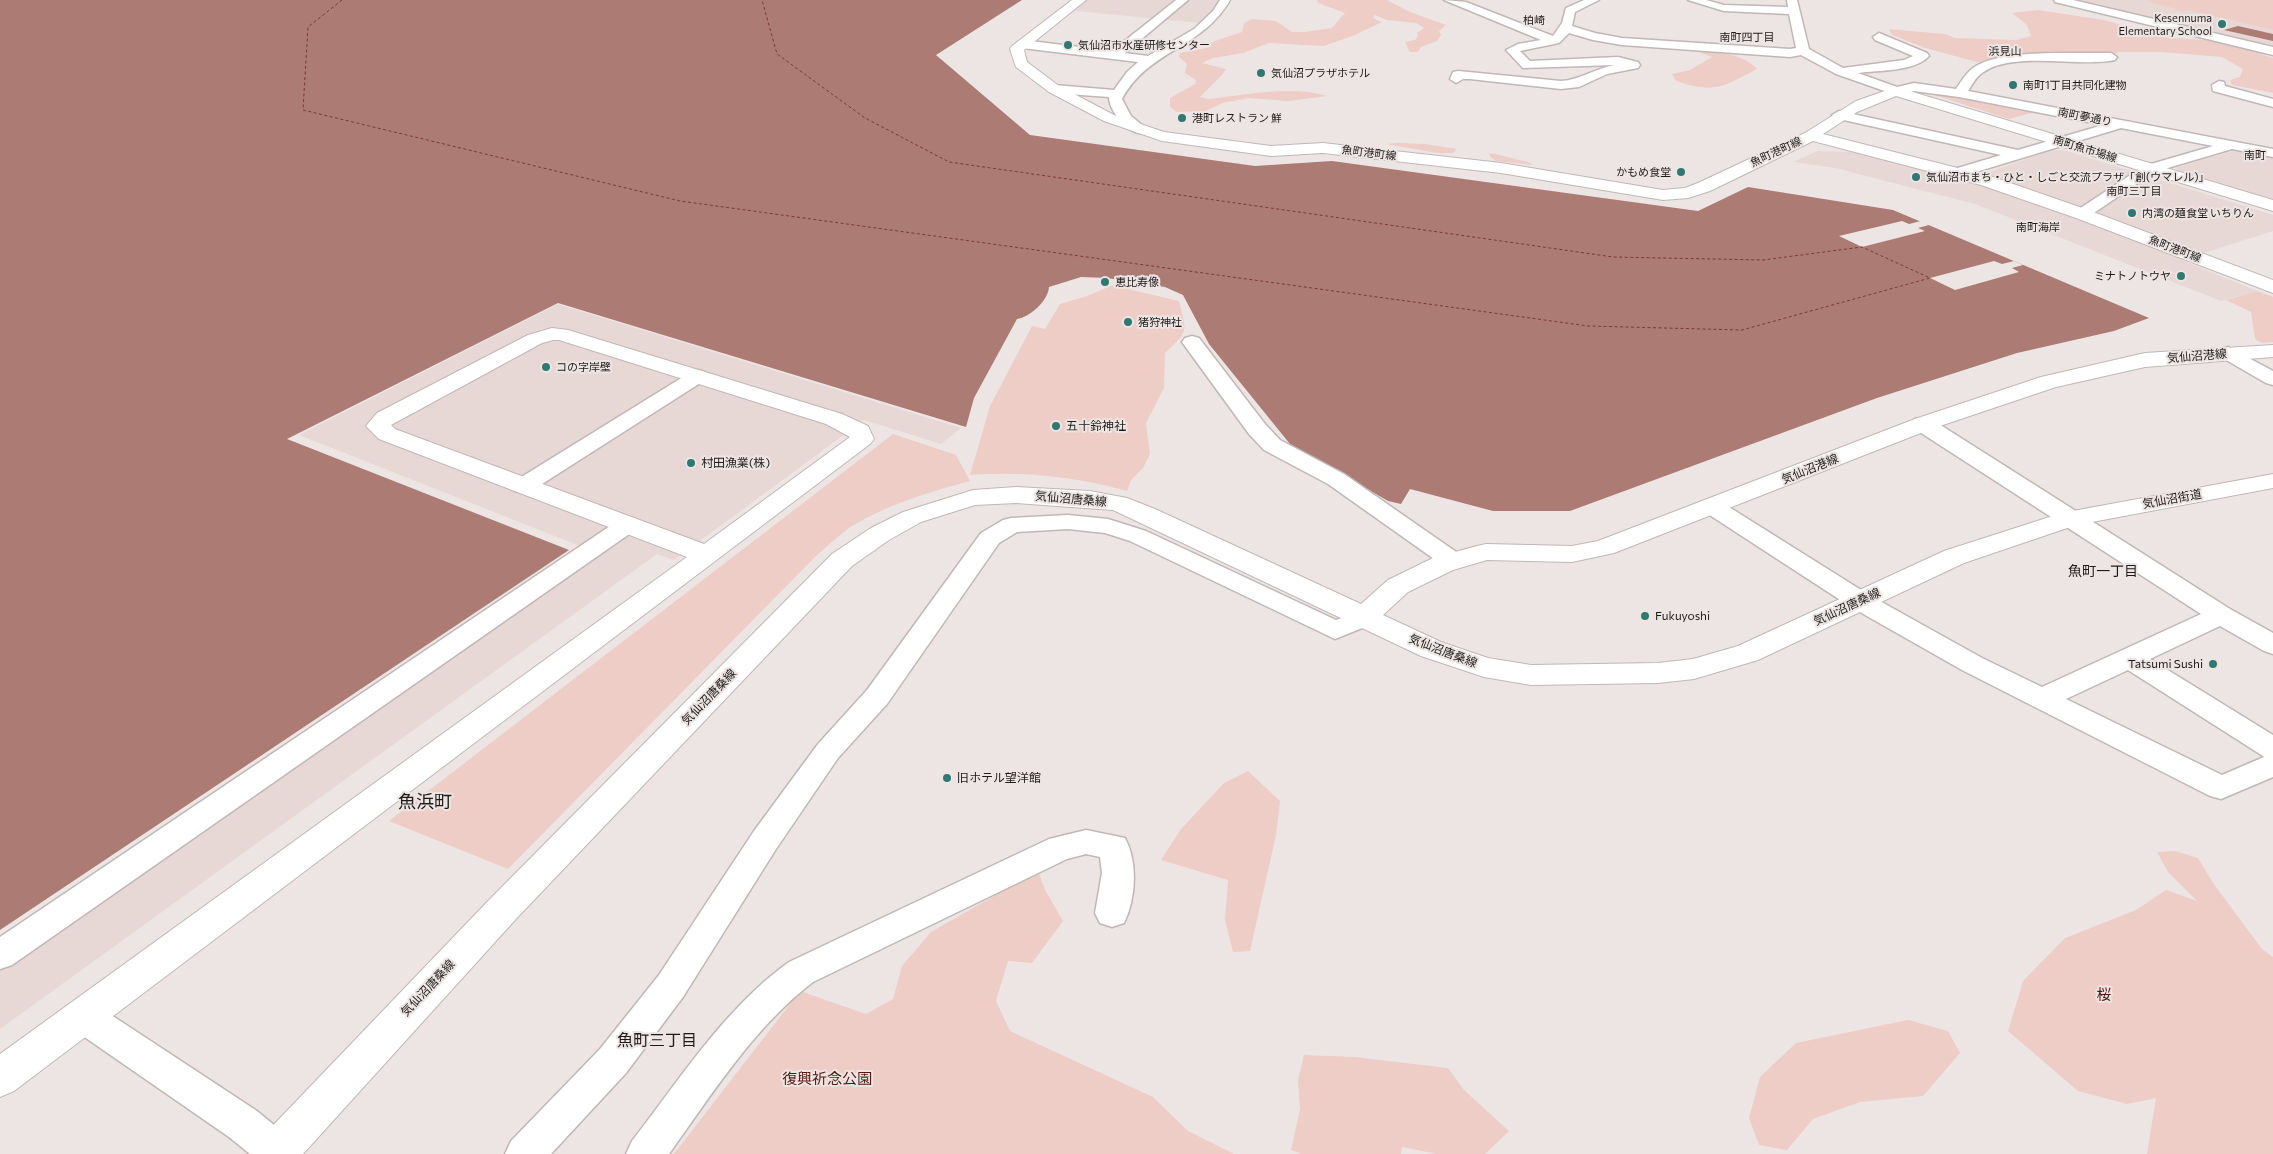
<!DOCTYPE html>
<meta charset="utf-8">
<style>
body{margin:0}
canvas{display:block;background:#ece5e3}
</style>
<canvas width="2273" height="1154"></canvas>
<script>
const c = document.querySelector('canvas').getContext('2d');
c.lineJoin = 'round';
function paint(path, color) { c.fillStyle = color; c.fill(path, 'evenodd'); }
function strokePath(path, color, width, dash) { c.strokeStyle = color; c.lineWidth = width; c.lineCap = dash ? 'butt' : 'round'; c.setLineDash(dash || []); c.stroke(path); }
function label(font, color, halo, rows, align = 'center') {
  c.font = font + ' Commissioner,"Noto Sans JP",sans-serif'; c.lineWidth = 4; c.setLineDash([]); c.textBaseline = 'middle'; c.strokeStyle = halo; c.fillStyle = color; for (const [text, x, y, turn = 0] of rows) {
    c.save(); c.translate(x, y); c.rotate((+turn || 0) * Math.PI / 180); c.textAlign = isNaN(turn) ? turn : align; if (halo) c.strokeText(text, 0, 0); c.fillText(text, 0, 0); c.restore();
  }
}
const built = new Path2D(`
 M 1080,0 L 1225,0 L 1209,24 L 1067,10 Z
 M 2068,0 L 2273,0 L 2273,49 Z
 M 2053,150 L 2067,151 L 2273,215 L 2273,231 L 2182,260 L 2257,291 L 2221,301 L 1975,204 L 1835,168 L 1793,162 L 1818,151 L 1853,152 L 1965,180 Z
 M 2233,151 L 2273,157 L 2273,200 L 2179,172 L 2175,168 Z
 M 558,304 L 961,428 L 941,444 L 864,420 L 674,560 L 657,554 L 0,1029 L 0,941 L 580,546 L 299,435 Z`);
const green = new Path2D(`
 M 1317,0 L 1387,0 L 1410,12 L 1446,25 L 1439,31 L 1441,35 L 1437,41 L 1421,47 L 1418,52 L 1410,52 L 1405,42 L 1415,40 L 1418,36 L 1417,33 L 1424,28 L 1416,23 L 1387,20 L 1375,15 L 1373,18 L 1382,22 L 1355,35 L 1324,46 L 1269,43 L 1243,53 L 1213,58 L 1202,63 L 1226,69 L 1222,75 L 1200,97 L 1208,99 C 1248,95 1288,85 1328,96 L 1288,101 L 1249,98 L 1223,103 L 1205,111 L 1177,112 L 1170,107 L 1170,98 L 1195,84 L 1196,80 L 1185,73 L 1187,64 L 1179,57 L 1180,53 L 1211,47 L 1212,42 L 1242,32 L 1244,23 L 1252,19 L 1276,21 L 1292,32 L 1304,32 L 1332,28 L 1345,13 L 1318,3 Z
 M 2146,0 L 2273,0 L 2273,30 L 2189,10 L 2183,12 L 2174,10 L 2177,9 L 2144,1 L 2157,3 Z
 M 2038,10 L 2104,20 L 2162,37 L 2206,40 L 2232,45 L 2273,58 L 2273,93 L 2232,85 L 2230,80 L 2240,77 L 2243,69 L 2222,57 L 2161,52 L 2119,52 L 2112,55 L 1977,62 L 1925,48 L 1892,35 L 1889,29 L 1945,34 L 1955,38 L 2016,40 L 2031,36 L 2027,25 L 2012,13 Z
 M 1696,51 C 1714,51 1745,54 1757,69 C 1722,87 1715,94 1676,81 L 1672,74 L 1690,70 L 1712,57 Z
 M 1935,92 L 2039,111 L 2009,119 L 1931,94 Z
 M 1397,143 L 1425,144 L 1457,149 L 1453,153 L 1437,153 L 1386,144 Z
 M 1491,153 L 1528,162 L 1533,165 L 1497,161 L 1490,157 L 1489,154 Z
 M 1113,285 L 1121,284 L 1128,289 L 1179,301 C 1187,333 1189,330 1165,353 L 1164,388 L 1146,423 L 1150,454 L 1143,468 L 1131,480 L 1127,491 C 1077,477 1022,471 970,475 L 990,406 L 1032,326 L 1045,329 L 1060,304 L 1087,296 Z
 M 2257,291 L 2273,297 L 2273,342 L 2262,343 L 2255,339 L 2251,312 L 2226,300 Z
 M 893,434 L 956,455 L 970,481 C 930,492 888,504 852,526 C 839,535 826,547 814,558 L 508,869 L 389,821 Z
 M 1248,771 L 1280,801 L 1276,835 L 1250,951 L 1233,952 L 1225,920 L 1228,880 L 1161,860 L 1181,829 L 1224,783 Z
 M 2175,851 L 2198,858 L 2213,883 L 2262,949 L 2273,957 L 2273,1154 L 2147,1154 L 2156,1098 L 2127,1104 L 2078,1091 L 2008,1031 L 2023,981 L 2065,938 L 2136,910 L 2166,890 L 2197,901 L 2168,872 L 2157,852 Z
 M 1038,871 L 1045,890 L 1063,921 L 1032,963 L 1008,961 L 996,1001 L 1010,1031 L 1153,1097 L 1188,1131 L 1234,1154 L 674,1154 L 800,991 L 866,1014 L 893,999 L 902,966 L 931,932 Z
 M 1908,1020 L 1948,1031 L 1960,1053 L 1923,1096 L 1860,1102 L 1813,1119 L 1787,1150 L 1759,1145 L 1749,1118 L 1760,1077 L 1796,1043 Z
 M 1304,1055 L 1354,1057 L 1448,1068 L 1464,1090 L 1509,1131 L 1485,1154 L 1437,1154 L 1402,1147 L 1401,1154 L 1302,1154 L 1291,1150 L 1300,1109 L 1298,1080 Z`);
const water = new Path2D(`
 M 0,0 L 1022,0 L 936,55 L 1030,135 L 1255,166 L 1332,161 L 1698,211 L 1748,187 L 1893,210 L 2149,318 L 2114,331 L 2017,353 L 1877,398 L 1570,511 L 1493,511 L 1410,489 L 1401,504 L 1388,501 L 1290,444 L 1209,344 L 1183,295 L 1165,287 L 1107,278 L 1081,277 L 1049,287 C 1048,301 1030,317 1017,319 L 974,398 L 966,427 L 558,303 L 287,439 L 569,550 L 0,930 Z
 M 2238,26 L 2273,34 L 2273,41 L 2224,30 Z`);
const pier = new Path2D(`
 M 1902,221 L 1909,224 L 1921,221 L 1929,225 L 1918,228 L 1925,231 L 1862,247 L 1839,236 Z
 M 1994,261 L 2002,264 L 2014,261 L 2023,265 L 2012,268 L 2019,272 L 1955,290 L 1930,278 Z`);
const ferry = new Path2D(`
 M 342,0 L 308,27 L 303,110 L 680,201 L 1588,326 L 1742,330 L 1930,278 L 1862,247 L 1763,260 L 1613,257 L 949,162 L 865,118 L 777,54 L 762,0`);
const minor = new Path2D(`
 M 1176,0 L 1188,0 L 1125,53 L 1148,56 L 1194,29 L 1213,11 L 1220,0 L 1230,0 C 1202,49 1148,50 1122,99 L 1131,116 L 1148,130 L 1146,133 C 1130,137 1109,112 1109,97 L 1054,93 L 1047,89 L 1054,85 L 1114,90 L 1127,72 L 1138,62 L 1022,48 L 1016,44 L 1022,40 L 1112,51 Z
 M 1444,0 L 1466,2 L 1553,36 L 1562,23 L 1566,8 L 1584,0 L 1599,0 L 1575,12 L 1572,26 L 1595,33 L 1622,38 L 1790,49 L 1796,48 L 1789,14 L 1724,11 L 1688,0 L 1706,0 L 1724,5 L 1788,7 L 1787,0 L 1797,0 L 1809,49 L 1843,68 L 1904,60 L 1913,56 L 1875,40 L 1873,37 L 1879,33 L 1927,53 L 1929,56 C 1915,72 1878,70 1858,73 L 1897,87 L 1914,83 L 1956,89 C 1961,82 1966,73 1973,68 C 1999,48 2078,54 2111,53 L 2117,57 L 2115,60 C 2080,68 2013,50 1982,73 C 1976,77 1972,85 1968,91 L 2273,149 L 2273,157 L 2232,149 L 2154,172 L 2088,217 L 2082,219 L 2074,214 L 2076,211 L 2144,166 L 2213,146 L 2121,128 L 1956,178 L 1948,173 L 1951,170 L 2001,155 L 1839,119 L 1832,115 L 1839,111 L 2018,150 L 2103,125 L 1959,97 L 1914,91 L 1896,95 L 1836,74 L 1801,55 L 1790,57 L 1622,45 L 1593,40 L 1569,33 L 1559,43 L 1520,51 L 1530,61 L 1618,57 L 1638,62 L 1640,65 L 1638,68 L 1607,74 L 1579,87 L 1561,89 L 1470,79 L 1463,79 L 1456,83 L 1450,79 L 1453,72 L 1458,71 L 1561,81 C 1580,80 1596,68 1615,65 L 1523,68 L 1506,50 L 1518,44 L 1541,40 Z
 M 2054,0 L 2073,0 L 2273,47 L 2273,55 L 2055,2 Z
 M 2219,81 L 2224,82 L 2225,86 L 2273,99 L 2273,107 L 2213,91 L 2212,85 Z
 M 1192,336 L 1199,338 L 1265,424 L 1280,440 L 1344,474 L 1462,556 L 1465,561 L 1462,566 L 1453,568 L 1444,566 L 1328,484 L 1264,450 L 1249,434 L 1182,342 L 1185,338 Z
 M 2228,347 L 2273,371 L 2273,385 L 2266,383 L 2221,357 L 2218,353 L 2221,349 Z
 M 698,370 L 705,372 L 708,376 L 705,380 L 531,491 L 523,493 L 515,491 L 512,486 L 515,481 L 691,372 Z
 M 1923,418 L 1931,419 L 2230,609 L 2273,633 L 2273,654 L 2264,651 L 2220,626 L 2150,659 L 2273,735 L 2273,777 L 2221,799 L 2210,796 L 1962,670 L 1851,607 L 1705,512 L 1701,507 L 1705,502 L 1713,500 L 1721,502 L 1869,595 L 1982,658 L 2042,687 L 2201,614 L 1915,429 L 1912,424 L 1915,419 ZM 2128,670 L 2263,756 L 2264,757 L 2222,775 L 2066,699 Z
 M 1068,515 L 1108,519 L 1146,531 L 1336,620 L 1363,610 L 1372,612 L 1376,618 L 1372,624 L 1335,639 L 1130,541 L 1105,533 L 1068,529 L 1017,532 L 999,543 L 887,704 L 838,758 L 776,849 L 683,997 L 626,1073 L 551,1154 L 505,1154 L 511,1141 L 600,1049 L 659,975 L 754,831 L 818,744 L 867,690 L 981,533 L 1003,520 L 1011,518 Z
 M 627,518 L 635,520 L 639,525 L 635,530 L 12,965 L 0,969 L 0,937 L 619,520 Z
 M 1086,830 L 1125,838 C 1138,862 1136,899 1124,923 L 1112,927 L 1100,923 L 1095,913 L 1102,873 L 1100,857 L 1086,854 L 1067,859 L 813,982 C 754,1027 712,1094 669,1154 L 626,1154 L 632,1141 C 680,1079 725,1008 789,962 L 1049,839 Z
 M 83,1000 L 96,1005 L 257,1111 L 291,1139 L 296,1154 L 250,1154 L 229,1137 L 70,1027 L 65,1016 L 70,1005 Z`);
const tertiary = new Path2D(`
 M 1072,0 L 1086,0 L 1024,50 L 1027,62 L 1059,86 L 1114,115 L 1164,132 L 1271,146 L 1323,143 L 1501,163 L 1663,190 L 1685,188 L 1698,183 L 1805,133 L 1856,101 L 1896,87 L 2273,200 L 2273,211 L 1896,96 L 1857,112 L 1823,134 L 1993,177 L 2088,210 L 2273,280 L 2273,293 L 2076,218 L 1981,185 L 1813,141 L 1710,191 L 1688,198 L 1663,200 L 1501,173 L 1323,153 L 1271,156 L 1162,141 L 1104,121 L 1049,92 L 1016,67 L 1010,49 L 1012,46 Z
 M 552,328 L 568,330 L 842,414 L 868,426 L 874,439 L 870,444 L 14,1091 L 0,1097 L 0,1054 L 687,557 L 379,439 L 366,426 L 377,413 L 528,335 ZM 553,340 L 559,340 L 826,424 L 850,437 L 704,544 L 395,429 L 391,425 L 542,343 Z`);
const primary = new Path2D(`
 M 2273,345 L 2273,357 L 2145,367 L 2056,387 L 1931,429 L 1614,553 L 1572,562 L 1487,560 L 1453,570 L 1408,592 L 1383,615 L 1441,642 L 1488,658 L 1531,665 L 1658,663 L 1693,659 L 1738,646 L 1944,551 L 2062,513 L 2273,474 L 2273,488 L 2076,525 L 1964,563 L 1758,660 L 1694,679 L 1658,683 L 1531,685 L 1484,677 L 1421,656 L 1113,510 L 1016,503 L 975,505 L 921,522 L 889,540 L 852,566 L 515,920 L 303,1154 L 254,1154 L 260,1139 L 489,900 L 832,554 L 871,528 L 903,512 L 973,490 L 1016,487 L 1090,491 L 1127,498 L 1155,509 L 1361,604 L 1388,580 L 1433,558 L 1477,546 L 1486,544 L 1572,546 L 1598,541 L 1915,419 L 2041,377 L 2145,353 Z`);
const markers = [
 [2222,24,5,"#307872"],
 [1068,45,5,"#307872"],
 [1261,73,5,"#307872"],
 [2013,85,5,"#307872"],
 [1182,118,5,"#307872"],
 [1681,172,5,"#307872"],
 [1916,177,5,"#307872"],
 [2132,213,5,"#307872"],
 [2181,276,5,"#307872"],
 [1105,282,5,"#307872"],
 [1128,322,5,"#307872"],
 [546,367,5,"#307872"],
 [1056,426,5,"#307872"],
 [691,463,5,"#307872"],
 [1645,616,5,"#307872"],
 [2213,664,5,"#307872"],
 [947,778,5,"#307872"]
];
const farPoinames = [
 ["Kesennuma",2212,18,"right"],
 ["Elementary School",2212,31,"right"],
 ["気仙沼市水産研修センター",1078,45],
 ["気仙沼プラザホテル",1271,73],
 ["南町1丁目共同化建物",2023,85],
 ["港町レストラン 鮮",1192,118],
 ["かもめ食堂",1671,172,"right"],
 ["気仙沼市まち・ひと・しごと交流プラザ「創(ウマレル)」",1926,177],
 ["内湾の麺食堂 いちりん",2142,213],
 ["ミナトノトウヤ",2171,276,"right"],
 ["恵比寿像",1115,282],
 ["猪狩神社",1138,322],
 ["コの字岸壁",556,367]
];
const farNeighbourhoodnames = [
 ["柏崎",1534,20],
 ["南町四丁目",1747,37],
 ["浜見山",2005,51],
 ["南町",2255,155],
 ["南町三丁目",2134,191],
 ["南町海岸",2038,227]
];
const farStreetnames = [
 ["南町夢通り",2085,117,11],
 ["南町魚市場線",2085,149,17],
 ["魚町港町線",1776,152,-25],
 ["魚町港町線",1369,153,7],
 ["魚町港町線",2175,249,21]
];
const streetNames = [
 ["気仙沼港線",2197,356,-5],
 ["気仙沼港線",1810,469,-22],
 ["気仙沼唐桑線",1071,499,5],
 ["気仙沼街道",2172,499,-10],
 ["気仙沼唐桑線",1847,607,-25],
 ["気仙沼唐桑線",1443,651,21],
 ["気仙沼唐桑線",709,697,-46],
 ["気仙沼唐桑線",428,988,-47]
];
const poiNames = [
 ["五十鈴神社",1066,426],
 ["村田漁業(株)",701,463],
 ["Fukuyoshi",1655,616],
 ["Tatsumi Sushi",2203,664,"right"],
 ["旧ホテル望洋館",957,778]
];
const neighbourhoodNames = [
 ["魚町一丁目",2103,571]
];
const nearParknames = [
 ["桜",2104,995],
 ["復興祈念公園",827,1079]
];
const nearNeighbourhoodnames = [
 ["魚町三丁目",657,1041]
];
const nearQuarternames = [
 ["魚浜町",425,802]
];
paint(built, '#e8d8d5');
paint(green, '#eecdc7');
paint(water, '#ac7b73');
paint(pier, '#ece5e3');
strokePath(ferry, '#7b3a31', 1, [3, 2.5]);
strokePath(minor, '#bfb8b7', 3);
strokePath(tertiary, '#bfb8b7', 2);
strokePath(primary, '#bfb8b7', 2);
paint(minor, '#fff');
paint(tertiary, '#fff');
paint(primary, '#fff');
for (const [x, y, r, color] of markers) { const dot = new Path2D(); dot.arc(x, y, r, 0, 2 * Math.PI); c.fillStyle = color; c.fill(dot); strokePath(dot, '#ece5e3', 2); }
label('11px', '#1d1b1a', '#ece5e3', farPoinames, 'left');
label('11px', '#1d1b1a', '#ece5e3', farNeighbourhoodnames);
label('11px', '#1d1b1a', '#ece5e3', farStreetnames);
label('12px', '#1d1b1a', '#ece5e3', streetNames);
label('12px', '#1d1b1a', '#ece5e3', poiNames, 'left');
label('14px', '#1d1b1a', '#ece5e3', neighbourhoodNames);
label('15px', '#541710', '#ece5e3', nearParknames);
label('16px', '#1d1b1a', '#ece5e3', nearNeighbourhoodnames);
label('18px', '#1d1b1a', '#ece5e3', nearQuarternames);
</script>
